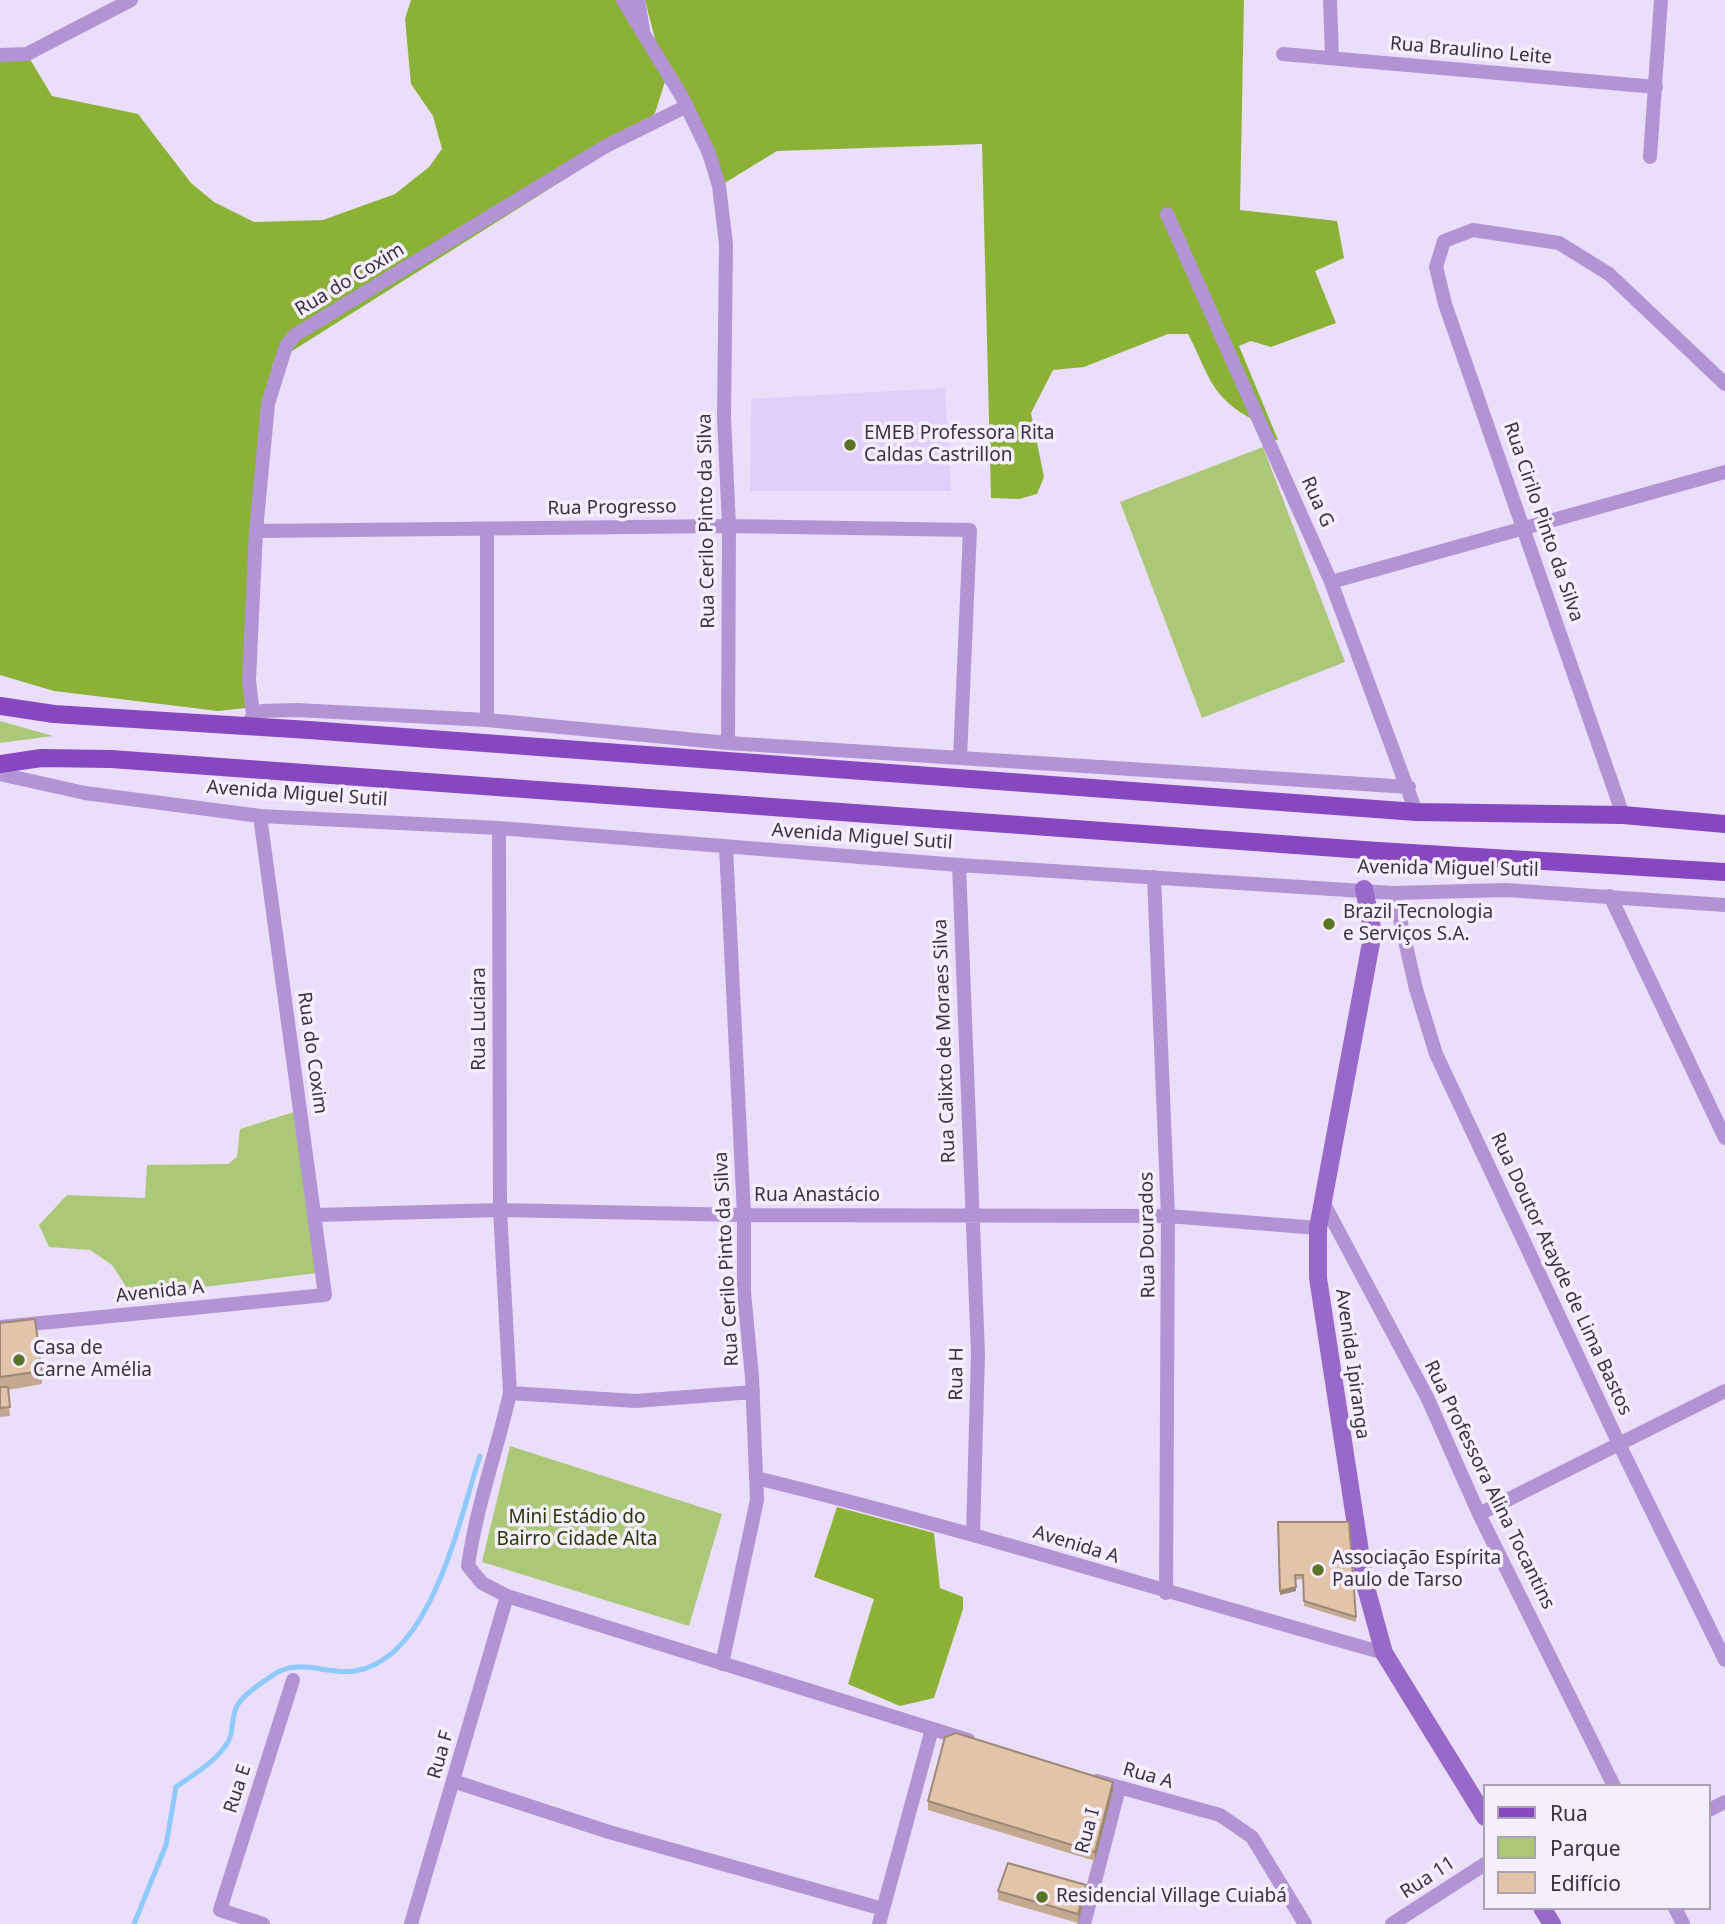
<!DOCTYPE html>
<meta charset="utf-8">
<style>
body{margin:0}
#map{position:relative;width:1725px;height:1924px;overflow:hidden;background:#ebdefb;font-family:"Noto Sans",sans-serif}
canvas{display:block}
.legend{position:absolute;left:1483px;top:1784px;width:228px;height:126px;box-sizing:border-box;background:#f5eefd;border:2px solid #aaa3b1;margin:0;padding:9px 12px;list-style:none;font-size:21px;color:#393240}
.legend li{display:flex;align-items:center;gap:14px;height:35px}
.legend b{width:35px;border:2px solid #aaa3b1}
</style>
<div id="map">
<canvas width="1725" height="1924"></canvas>
<ul class="legend">
<li><b style="height:9px;background:#8747c0"></b>Rua</li>
<li><b style="height:19px;background:#aac877"></b>Parque</li>
<li><b style="height:19px;background:#e2c4a8"></b>Edifício</li>
</ul>
</div>
<script>
const c = document.querySelector('canvas').getContext('2d');
c.lineJoin = 'round';
function paint(path, color) { c.fillStyle = color; c.fill(path, 'evenodd'); }
function strokePath(path, color, width, dash) { c.strokeStyle = color; c.lineWidth = width; c.lineCap = dash ? 'butt' : 'round'; c.setLineDash(dash || []); c.stroke(path); }
function label(font, color, halo, rows, align = 'center') {
  c.font = font + ' "Noto Sans",sans-serif'; c.lineWidth = 7; c.setLineDash([]); c.textBaseline = 'middle'; c.strokeStyle = halo; c.fillStyle = color; for (const [text, x, y, turn = 0] of rows) {
    c.save(); c.translate(x, y); c.rotate((+turn || 0) * Math.PI / 180); c.textAlign = isNaN(turn) ? turn : align; if (halo) c.strokeText(text, 0, 0); c.fillText(text, 0, 0); c.restore();
  }
}
const built = new Path2D(`
 M 945,388 L 951,491 L 750,491 L 751,399 Z`);
const green = new Path2D(`
 M 1263,447 L 1345,662 L 1202,718 L 1120,502 Z
 M 0,721 L 53,736 L 0,743 Z
 M 294,1112 L 317,1273 L 132,1296 L 112,1265 L 90,1250 L 49,1247 L 39,1225 L 67,1195 L 145,1198 L 147,1165 L 228,1164 L 237,1157 L 240,1129 Z
 M 510,1446 L 722,1514 L 689,1626 L 482,1562 Z`);
const forest = new Path2D(`
 M 411,0 L 618,0 L 656,43 L 645,0 L 1244,0 L 1240,210 L 1337,221 L 1344,258 L 1315,271 L 1336,323 L 1271,347 L 1251,341 L 1239,346 L 1278,440 L 1263,441 L 1256,421 C 1210,398 1210,376 1188,334 L 1168,334 L 1084,367 L 1053,370 L 1031,413 L 1044,477 L 1037,494 L 1019,499 L 991,498 L 982,144 L 777,151 L 723,184 L 670,66 L 655,113 L 630,138 L 273,363 L 250,535 L 246,708 L 218,711 L 54,691 L 0,675 L 0,55 L 27,54 L 52,96 L 138,114 L 191,183 L 214,202 L 254,222 L 323,220 L 395,194 L 429,167 L 442,149 L 433,116 L 411,84 L 405,19 Z
 M 837,1507 L 934,1533 L 940,1588 L 963,1597 L 963,1609 L 934,1698 L 900,1706 L 848,1684 L 874,1599 L 814,1577 Z`);
const stream = new Path2D(`
 M 134,1924 L 166,1845 L 176,1787 C 194,1774 216,1762 228,1742 C 234,1731 231,1717 237,1706 C 242,1695 263,1682 273,1675 C 298,1657 326,1675 355,1671 C 432,1659 459,1519 480,1456`);
const street = new Path2D(`
 M 623,0 L 682,97 L 709,153 L 719,186 L 726,244 L 724,417 L 729,526 L 728,743
 M 638,0 L 643,30
 M 1330,0 L 1332,58
 M 1283,54 L 1656,87
 M 0,55 L 27,54 L 131,0
 M 1650,157 L 1661,0
 M 1167,214 L 1331,582 L 1416,812
 M 256,531 L 729,526 L 970,530 L 960,758
 M 1331,582 L 1725,472
 M 253,715 L 249,680 L 256,531 L 268,404 L 286,346 L 295,335 L 606,146 L 687,106
 M 487,720 L 487,529
 M 246,728 L 253,715 L 262,711 L 297,710 L 487,720 L 728,743 L 1409,787
 M 0,774 L 85,793 L 260,816 L 499,828 L 959,865 L 1394,893 L 1506,890 L 1725,905
 M 1623,815 L 1445,304 L 1436,267 L 1444,241 L 1473,230 L 1559,243 L 1609,274 L 1725,384
 M 499,828 L 500,1210 L 510,1393 L 635,1401 L 753,1392
 M 959,865 L 978,1354 L 973,1534
 M 1154,877 L 1168,1216 L 1166,1593
 M 1394,893 L 1416,989 L 1436,1054 L 1620,1446 L 1725,1660
 M 1610,896 L 1725,1138
 M 1324,1204 L 1427,1397 L 1479,1514 L 1614,1786
 M 315,1215 L 500,1210 L 744,1215 L 1168,1216 L 1318,1228
 M 0,1327 L 325,1295 L 260,816
 M 510,1393 C 497,1451 476,1507 468,1566 L 482,1583 L 507,1596 L 968,1740
 M 756,1478 C 967,1529 1175,1595 1384,1653
 M 1479,1514 L 1725,1391
 M 722,1664 L 757,1500 L 752,1377 L 744,1292 L 744,1215 L 726,847
 M 453,1781 L 609,1832 L 883,1909
 M 1097,1781 L 1220,1815 L 1252,1837 L 1305,1924
 M 1709,1810 L 1725,1802
 M 1675,1908 L 1683,1924
 M 263,1924 L 220,1910 L 293,1680
 M 411,1924 L 507,1596
 M 879,1924 L 932,1729
 M 1084,1924 L 1119,1788
 M 1392,1924 L 1485,1864`);
const secondary = new Path2D(`
 M 1364,889 L 1373,932 L 1318,1228 L 1318,1278 L 1365,1584 L 1384,1653 L 1485,1817
 M 1542,1908 L 1552,1924`);
const primary = new Path2D(`
 M 0,706 L 54,714 L 309,730 L 1416,812 L 1623,815 L 1725,824
 M 0,764 L 41,758 L 111,759 L 1378,851 L 1725,872`);
const wall = new Path2D(`
 M 0,1323 L 42,1371 L 42,1384 L 8,1390 L 10,1416 L 0,1417 Z
 M 1278,1522 L 1349,1522 L 1356,1622 L 1304,1606 L 1303,1579 L 1295,1580 L 1296,1591 L 1280,1595 Z
 M 1113,1791 L 1095,1861 L 928,1810 L 928,1801 Z
 M 998,1891 L 1086,1894 L 1078,1923 L 998,1900 Z`);
const shadedWall = new Path2D(`
 M 1296,1587 L 1296,1591 L 1280,1595 L 1280,1591 Z
 M 1113,1782 L 1113,1791 L 1095,1861 L 1095,1852 Z
 M 1086,1885 L 1086,1894 L 1078,1923 L 1078,1914 Z`);
const building = new Path2D(`
 M 35,1319 L 42,1371 L 0,1377 L 0,1323 Z
 M 0,1387 L 8,1387 L 10,1407 L 0,1408 Z
 M 1278,1522 L 1349,1522 L 1356,1617 L 1304,1601 L 1303,1575 L 1295,1575 L 1296,1587 L 1280,1591 Z
 M 956,1733 L 1113,1782 L 1095,1852 L 928,1801 L 945,1737 Z
 M 1008,1863 L 1086,1885 L 1078,1914 L 998,1891 Z`);
const markers = [
 [850,445,7,"#5a7326"],
 [1329,924,7,"#5a7326"],
 [19,1360,7,"#5a7326"],
 [1318,1570,7,"#5a7326"],
 [1042,1897,7,"#5a7326"]
];
const streetNames = [
 ["Rua Braulino Leite",1471,51,5],
 ["Rua do Coxim",350,280,-31],
 ["Rua G",1317,502,66],
 ["Rua Progresso",612,508,-1],
 ["Rua Cerilo Pinto da Silva",707,521,-91],
 ["Rua Cirilo Pinto da Silva",1543,522,71],
 ["Avenida Miguel Sutil",297,794,4],
 ["Avenida Miguel Sutil",862,837,4],
 ["Avenida Miguel Sutil",1448,869,1],
 ["Rua Luciara",480,1019,-90],
 ["Rua Calixto de Moraes Silva",945,1041,-92],
 ["Rua do Coxim",312,1053,82],
 ["Rua Anastácio",817,1196],
 ["Rua Dourados",1148,1235,-91],
 ["Rua Cerilo Pinto da Silva",727,1259,-93],
 ["Rua Doutor Atayde de Lima Bastos",1561,1274,65],
 ["Avenida A",160,1292,-6],
 ["Avenida Ipiranga",1352,1364,82],
 ["Rua H",957,1374,-89],
 ["Rua Professora Alina Tocantins",1489,1485,64],
 ["Avenida A",1076,1545,17],
 ["Rua F",441,1755,-74],
 ["Rua A",1148,1776,16],
 ["Rua E",238,1789,-72],
 ["Rua I",1088,1831,-75],
 ["Rua 11",1428,1878,-33]
];
const poiNames = [
 ["EMEB Professora Rita",864,434],
 ["Caldas Castrillon",864,456],
 ["Brazil Tecnologia",1343,913],
 ["e Serviços S.A.",1343,935],
 ["Casa de",33,1349],
 ["Carne Amélia",33,1371],
 ["Associação Espírita",1332,1559],
 ["Paulo de Tarso",1332,1581],
 ["Residencial Village Cuiabá",1056,1897]
];
const parkNames = [
 ["Mini Estádio do",577,1518],
 ["Bairro Cidade Alta",577,1540]
];
paint(built, '#e1cef9');
paint(green, '#aac877');
paint(forest, '#8bb236');
strokePath(stream, '#90cafc', 5);
strokePath(street, '#b294d4', 14);
strokePath(secondary, '#9969c9', 18);
strokePath(primary, '#8747c0', 18);
paint(wall, '#c2a990');
paint(shadedWall, '#9e8976');
paint(building, '#e2c4a8');
strokePath(building, '#9e8976', 2);
for (const [x, y, r, color] of markers) { const dot = new Path2D(); dot.arc(x, y, r, 0, 2 * Math.PI); c.fillStyle = color; c.fill(dot); strokePath(dot, '#f5eefd', 2.5); }
label('19px', '#393240', '#f5eefd', streetNames);
label('19px', '#393240', '#f5eefd', poiNames, 'left');
label('19px', '#283704', '#f5eefd', parkNames);
</script>
